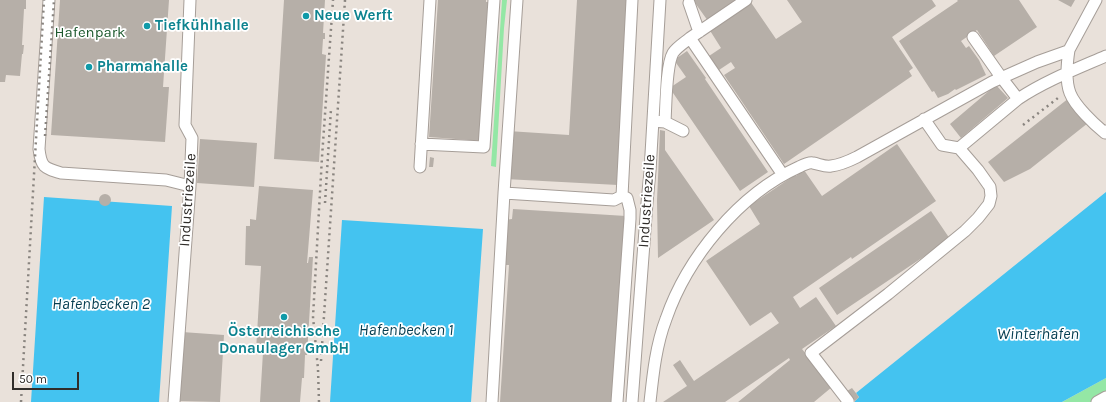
<!DOCTYPE html>
<meta charset="utf-8">
<style>
body{margin:0}
#map{position:relative;width:1106px;height:402px;overflow:hidden;background:#e9e1da;font-family:Karla,sans-serif}
canvas{display:block}
.scale{position:absolute;left:12px;top:372px;width:67px;height:18px;box-sizing:border-box;border:2px solid #302d2a;border-top:0;padding-left:5px;font-size:12px;line-height:14px;white-space:nowrap;color:#302d2a;-webkit-text-stroke:3px #fff;paint-order:stroke}
</style>
<div id="map">
<canvas width="1106" height="402"></canvas>
<div class="scale">50 m</div>
</div>
<script>
const c = document.querySelector('canvas').getContext('2d');
c.lineJoin = 'round';
function paint(path, color) { c.fillStyle = color; c.fill(path, 'evenodd'); }
function strokePath(path, color, width, dash) { c.strokeStyle = color; c.lineWidth = width; c.lineCap = dash ? 'butt' : 'round'; c.setLineDash(dash || []); c.stroke(path); }
function label(font, color, halo, rows, align = 'center') {
  c.font = font + ' Karla,sans-serif'; c.lineWidth = 3.5; c.setLineDash([]); c.textBaseline = 'middle'; c.strokeStyle = halo; c.fillStyle = color; for (const [text, x, y, turn = 0] of rows) {
    c.save(); c.translate(x, y); c.rotate((+turn || 0) * Math.PI / 180); c.textAlign = isNaN(turn) ? turn : align; if (halo) c.strokeText(text, 0, 0); c.fillText(text, 0, 0); c.restore();
  }
}
const green = new Path2D(`
 M 502,0 L 507,0 L 504,28 L 496,167 L 491,166 Z
 M 1106,378 L 1106,402 L 1062,402 L 1064,401 Z`);
const water = new Path2D(`
 M 1106,192 L 1106,378 L 1062,402 L 855,402 L 855,401 L 859,397 L 856,393 Z
 M 44,197 L 172,206 L 159,402 L 31,402 Z
 M 342,220 L 483,229 L 471,402 L 330,402 Z`);
const building = new Path2D(`
 M 0,0 L 26,0 L 26,9 L 24,9 L 22,45 L 24,45 L 23,54 L 22,54 L 20,76 L 6,75 L 5,82 L 0,82 Z
 M 60,0 L 169,0 L 163,87 L 169,87 L 165,142 L 51,135 Z
 M 284,0 L 325,0 L 323,33 L 325,33 L 325,39 L 323,39 L 322,54 L 326,55 L 319,162 L 274,159 Z
 M 438,0 L 486,0 L 486,2 L 491,2 L 482,141 L 429,137 Z
 M 577,0 L 629,0 L 618,185 L 505,179 L 508,131 L 569,135 Z
 M 693,0 L 739,0 L 708,21 Z
 M 787,0 L 932,0 L 936,6 L 892,37 L 913,68 L 909,71 L 912,76 L 784,164 L 724,75 L 735,68 L 731,62 L 719,70 L 709,56 L 721,48 L 709,29 L 750,1 L 776,39 L 802,22 Z
 M 957,0 L 1019,0 L 1037,27 L 994,56 L 977,30 L 961,41 L 966,48 L 969,46 L 979,60 L 986,75 L 956,90 L 955,89 L 948,94 L 938,98 L 934,91 L 932,92 L 899,41 L 958,1 Z
 M 1058,0 L 1075,0 L 1071,7 Z
 M 687,51 L 706,78 L 705,79 L 768,172 L 740,191 L 671,90 L 671,87 L 686,77 L 674,60 Z
 M 996,85 L 1008,98 L 961,138 L 950,124 Z
 M 1069,98 L 1088,123 L 1030,169 L 1004,182 L 988,162 Z
 M 660,130 L 665,131 L 665,150 L 714,220 L 658,258 L 657,201 Z
 M 200,139 L 257,143 L 254,187 L 197,183 Z
 M 897,144 L 936,201 L 852,259 L 851,257 L 793,297 L 800,308 L 816,297 L 836,326 L 802,349 L 832,387 L 814,402 L 738,402 L 790,360 L 789,358 L 725,402 L 663,402 L 687,386 L 673,365 L 680,360 L 694,381 L 779,323 L 771,312 L 750,326 L 706,261 L 760,224 L 749,206 L 795,175 L 796,176 L 804,170 L 822,196 Z
 M 430,157 L 434,158 L 433,167 L 429,167 Z
 M 259,186 L 313,190 L 307,263 L 308,263 L 309,257 L 313,257 L 307,355 L 305,355 L 304,378 L 302,378 L 300,402 L 260,402 L 263,352 L 256,351 L 261,266 L 245,265 L 246,226 L 250,226 L 250,219 L 256,220 Z
 M99 200a6 6 0 1 1 12 0a6 6 0 1 1-12 0Z
 M 513,209 L 626,216 L 613,402 L 500,402 L 509,265 L 505,265 L 504,220 L 512,219 Z
 M 931,211 L 950,239 L 837,315 L 819,288 Z
 M 182,332 L 224,335 L 220,402 L 177,401 Z
 M 852,388 L 859,397 L 855,401 L 847,391 Z`);
const minor = new Path2D(`
 M 49,0 L 39,149 C 41,167 44,168 61,173 L 166,180 L 190,186
 M 689,3 L 699,32
 M 973,37 L 1001,77 L 1018,99
 M 690,38 L 746,0
 M 1069,50 C 1067,63 1065,80 1070,93 C 1075,106 1094,124 1105,133 L 1106,131
 M 924,119 L 942,145 L 959,148 L 1018,99 C 1045,81 1076,69 1106,56
 M 653,121 L 665,122 C 666,106 666,65 673,53 C 677,47 684,43 690,38 L 783,175
 M 665,122 L 683,131
 M 421,144 L 484,147 L 494,0
 M 420,167 L 430,0
 M 504,193 L 614,200 L 622,196
 M 622,196 L 632,0
 M 174,402 L 190,186 L 192,138 L 185,125 L 190,0
 M 492,402 L 504,193 L 517,0
 M 617,402 L 630,219 L 630,210 L 627,198 L 622,196
 M 632,402 L 647,203 L 650,171 L 660,0
 M 650,402 C 653,374 656,345 666,319 C 687,258 739,194 799,167 C 803,165 809,162 813,163 C 819,164 825,167 831,166 C 840,165 849,161 857,157 L 992,82 L 1037,62 L 1068,51 L 1069,50 L 1096,0
 M 847,402 L 848,401 L 811,353 L 888,294 L 965,231 L 978,218 L 989,204 L 991,196 L 990,187 L 978,170 L 959,148
 M 1097,402 L 1106,397`);
const rail = new Path2D(`
 M 1023,125 L 1058,98
 M 45,136 L 54,0
 M 325,203 L 331,109
 M 321,361 L 345,0
 M 21,402 L 44,0
 M 319,402 L 318,369 L 313,317 L 322,157 L 333,0`);
const markers = [
 [306,16,4,"#0f9aa8"],
 [147,26,4,"#0f9aa8"],
 [89,67,4,"#0f9aa8"],
 [284,317,4,"#0f9aa8"]
];
const cultureNames = [
 ["Neue Werft",314,16],
 ["Tiefkühlhalle",155,26],
 ["Pharmahalle",97,67],
 ["Österreichische",284,332,"center"],
 ["Donaulager GmbH",284,349,"center"]
];
const parkNames = [
 ["Hafenpark",90,33]
];
const streetNames = [
 ["Industriezeile",188,200,-86],
 ["Industriezeile",647,201,-86]
];
const waterNames = [
 ["Hafenbecken 2",101,304],
 ["Hafenbecken 1",406,330],
 ["Winterhafen",1038,334]
];
paint(green, '#94e7a5');
paint(water, '#44c3f0');
paint(building, '#b6afa8');
strokePath(minor, '#a69e98', 13);
strokePath(minor, '#fff', 11);
strokePath(rail, '#89847f', 2.5, [2, 4]);
for (const [x, y, r, color] of markers) { const dot = new Path2D(); dot.arc(x, y, r, 0, 2 * Math.PI); c.fillStyle = color; c.fill(dot); strokePath(dot, '#fff', 1.5); }
label('bold 15px', '#0d838f', '#fff', cultureNames, 'left');
label('15px', '#1d592e', '#fff', parkNames);
label('15px', '#302d2a', '#fff', streetNames);
label('italic 16px', '#053e51', '#fff', waterNames);
</script>
